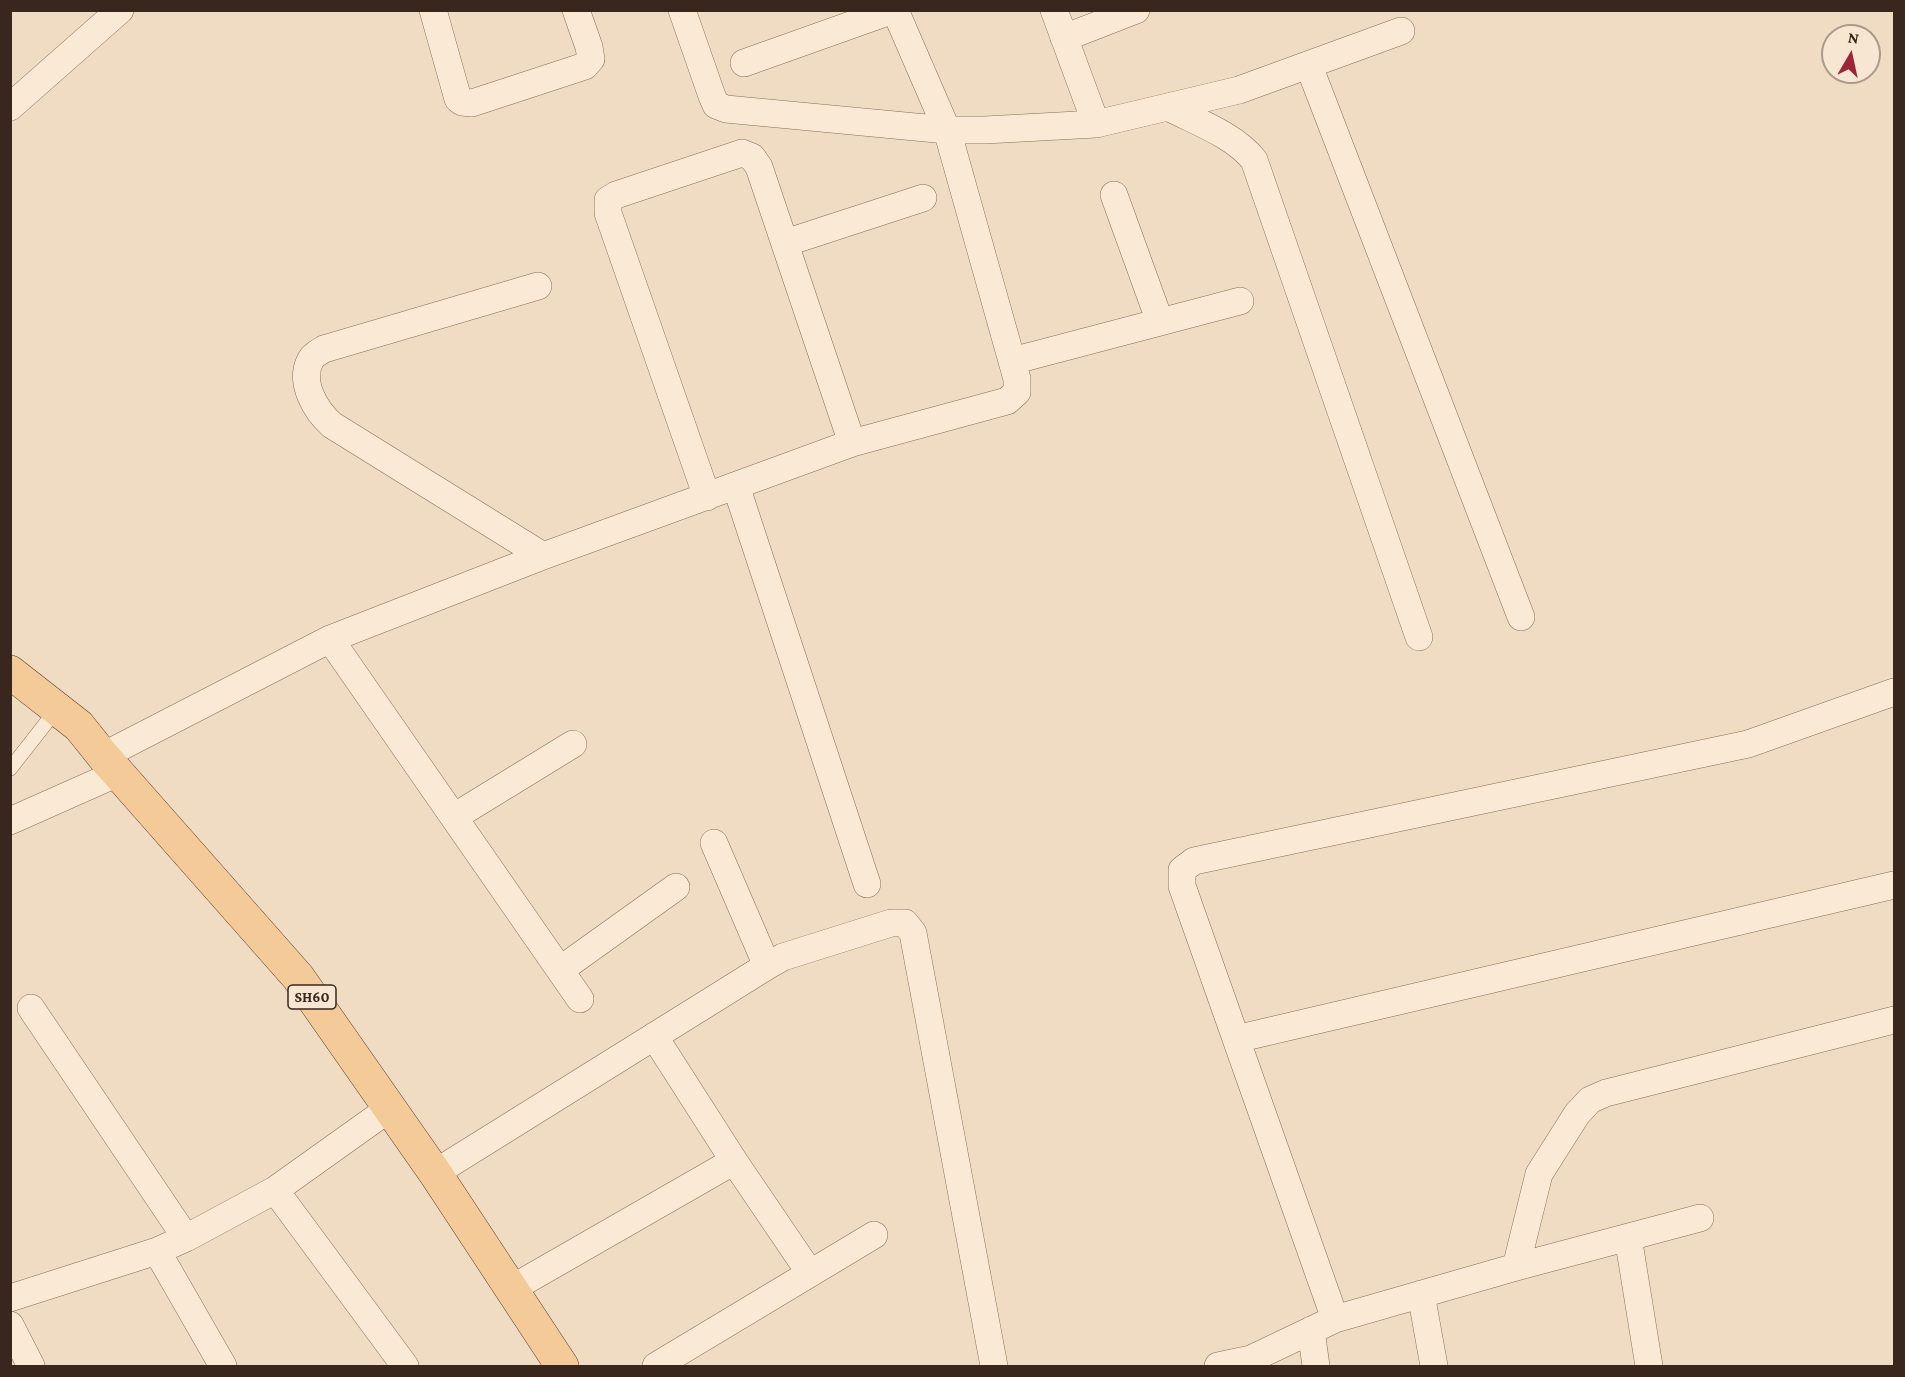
<!DOCTYPE html>
<style>
body{margin:0}
#map{position:relative;width:1905px;height:1377px;overflow:hidden;background:#efdcc2;font-family:"Crimson Pro",serif}
canvas{display:block}
.frame{position:absolute;inset:0;border:12px solid #39271d;pointer-events:none}
.north{position:absolute;left:1821px;top:24px;width:60px;height:60px;box-sizing:border-box;background:#f7e7d2;border:2px solid #ab9a8a;border-radius:50%;rotate:9deg;font-size:16px;font-weight:700;line-height:24px;text-align:center;color:#39271d}
.north::after{content:'';display:block;margin:auto;width:21px;height:27px;background:#9b2637;clip-path:polygon(50% 0,100% 100%,50% 72%,0 100%)}
</style>
<div id="map">
<canvas width="1905" height="1377"></canvas>
<div class="frame"></div>
<div class="north">N</div>
</div>
<script>
const c = document.querySelector('canvas').getContext('2d');
c.lineJoin = 'round';
function strokePath(path, color, width, dash) { c.strokeStyle = color; c.lineWidth = width; c.lineCap = dash ? 'butt' : 'round'; c.setLineDash(dash || []); c.stroke(path); }
function label(font, color, halo, rows, align = 'center') {
  c.font = font + ' "Crimson Pro",serif'; c.lineWidth = 5; c.setLineDash([]); c.textBaseline = 'middle'; c.strokeStyle = halo; c.fillStyle = color; for (const [text, x, y, turn = 0] of rows) {
    c.save(); c.translate(x, y); c.rotate((+turn || 0) * Math.PI / 180); c.textAlign = isNaN(turn) ? turn : align; if (halo) c.strokeText(text, 0, 0); c.fillText(text, 0, 0); c.restore();
  }
}
const service = new Path2D(`
 M 10,769 L 57,709`);
const minor = new Path2D(`
 M 433,10 L 458,99 L 462,102 L 472,103 L 585,66 L 591,59 L 589,47 L 576,10
 M 682,10 L 712,96 L 716,105 L 726,109 L 947,130 L 985,130 L 1096,124 L 1239,90 L 1401,31
 M 1054,10 L 1096,124
 M 1064,38 L 1136,10
 M 744,63 L 893,10
 M 1309,66 L 1521,617
 M 10,107 L 120,10
 M 1168,107 C 1197,122 1234,135 1254,160 L 1419,637
 M 1114,195 L 1160,322
 M 785,243 L 923,198
 M 538,286 L 324,349 C 319,352 312,356 310,361 C 299,383 316,411 332,425 L 543,556
 M 1012,361 L 1240,301
 M 736,486 L 867,884
 M 707,497 L 608,213 L 608,200 L 616,195 L 742,153 L 752,157 L 759,167 L 852,443
 M 330,639 L 580,999
 M 103,756 L 330,639 L 543,556 L 852,443 L 1007,401 L 1017,392 L 1017,379 L 947,130 L 895,10
 M 454,817 L 573,744
 M 10,821 L 118,773
 M 714,843 L 767,966
 M 560,970 L 676,887
 M 31,1008 L 186,1238
 M 654,1036 L 734,1161 L 810,1273
 M 1236,1039 L 1894,885
 M 435,1173 L 767,966 L 783,957 L 891,923 L 905,923 L 913,933 L 994,1366
 M 275,1190 L 405,1366
 M 1628,1237 L 1649,1366
 M 157,1251 L 223,1366
 M 1516,1267 L 1539,1174 L 1577,1114 L 1590,1100 L 1606,1093 L 1894,1020
 M 511,1289 L 734,1161
 M 1421,1294 L 1434,1366
 M 10,1298 L 157,1251 L 186,1238 L 275,1190 L 390,1108
 M 1335,1319 L 1182,886 L 1182,870 L 1194,861 L 1748,744 L 1894,692
 M 10,1325 L 31,1366
 M 1311,1330 L 1316,1366
 M 656,1366 L 874,1235
 M 1218,1366 L 1251,1359 L 1335,1319 L 1516,1267 L 1700,1218`);
const primary = new Path2D(`
 M 10,672 L 79,726 L 103,756 L 298,977 L 435,1173 L 562,1366`);
const shields = [
 [312,997,48]
];
const shieldNames = [
 ["SH60",312,997]
];
strokePath(service, '#8a6c58', 15);
strokePath(minor, '#8a6c58', 28);
strokePath(primary, '#573b2d', 34);
strokePath(service, '#faead5', 14);
strokePath(minor, '#faead5', 27);
strokePath(primary, '#f4cb98', 33);
for (const [x, y, w] of shields) { const box = new Path2D(); box.roundRect(x - w / 2, y - 12, w, 24, 4.5); c.fillStyle = '#f7e7d2'; c.fill(box); strokePath(box, '#39271d', 1.5); }
label('bold 15px', '#39271d', null, shieldNames);
</script>
